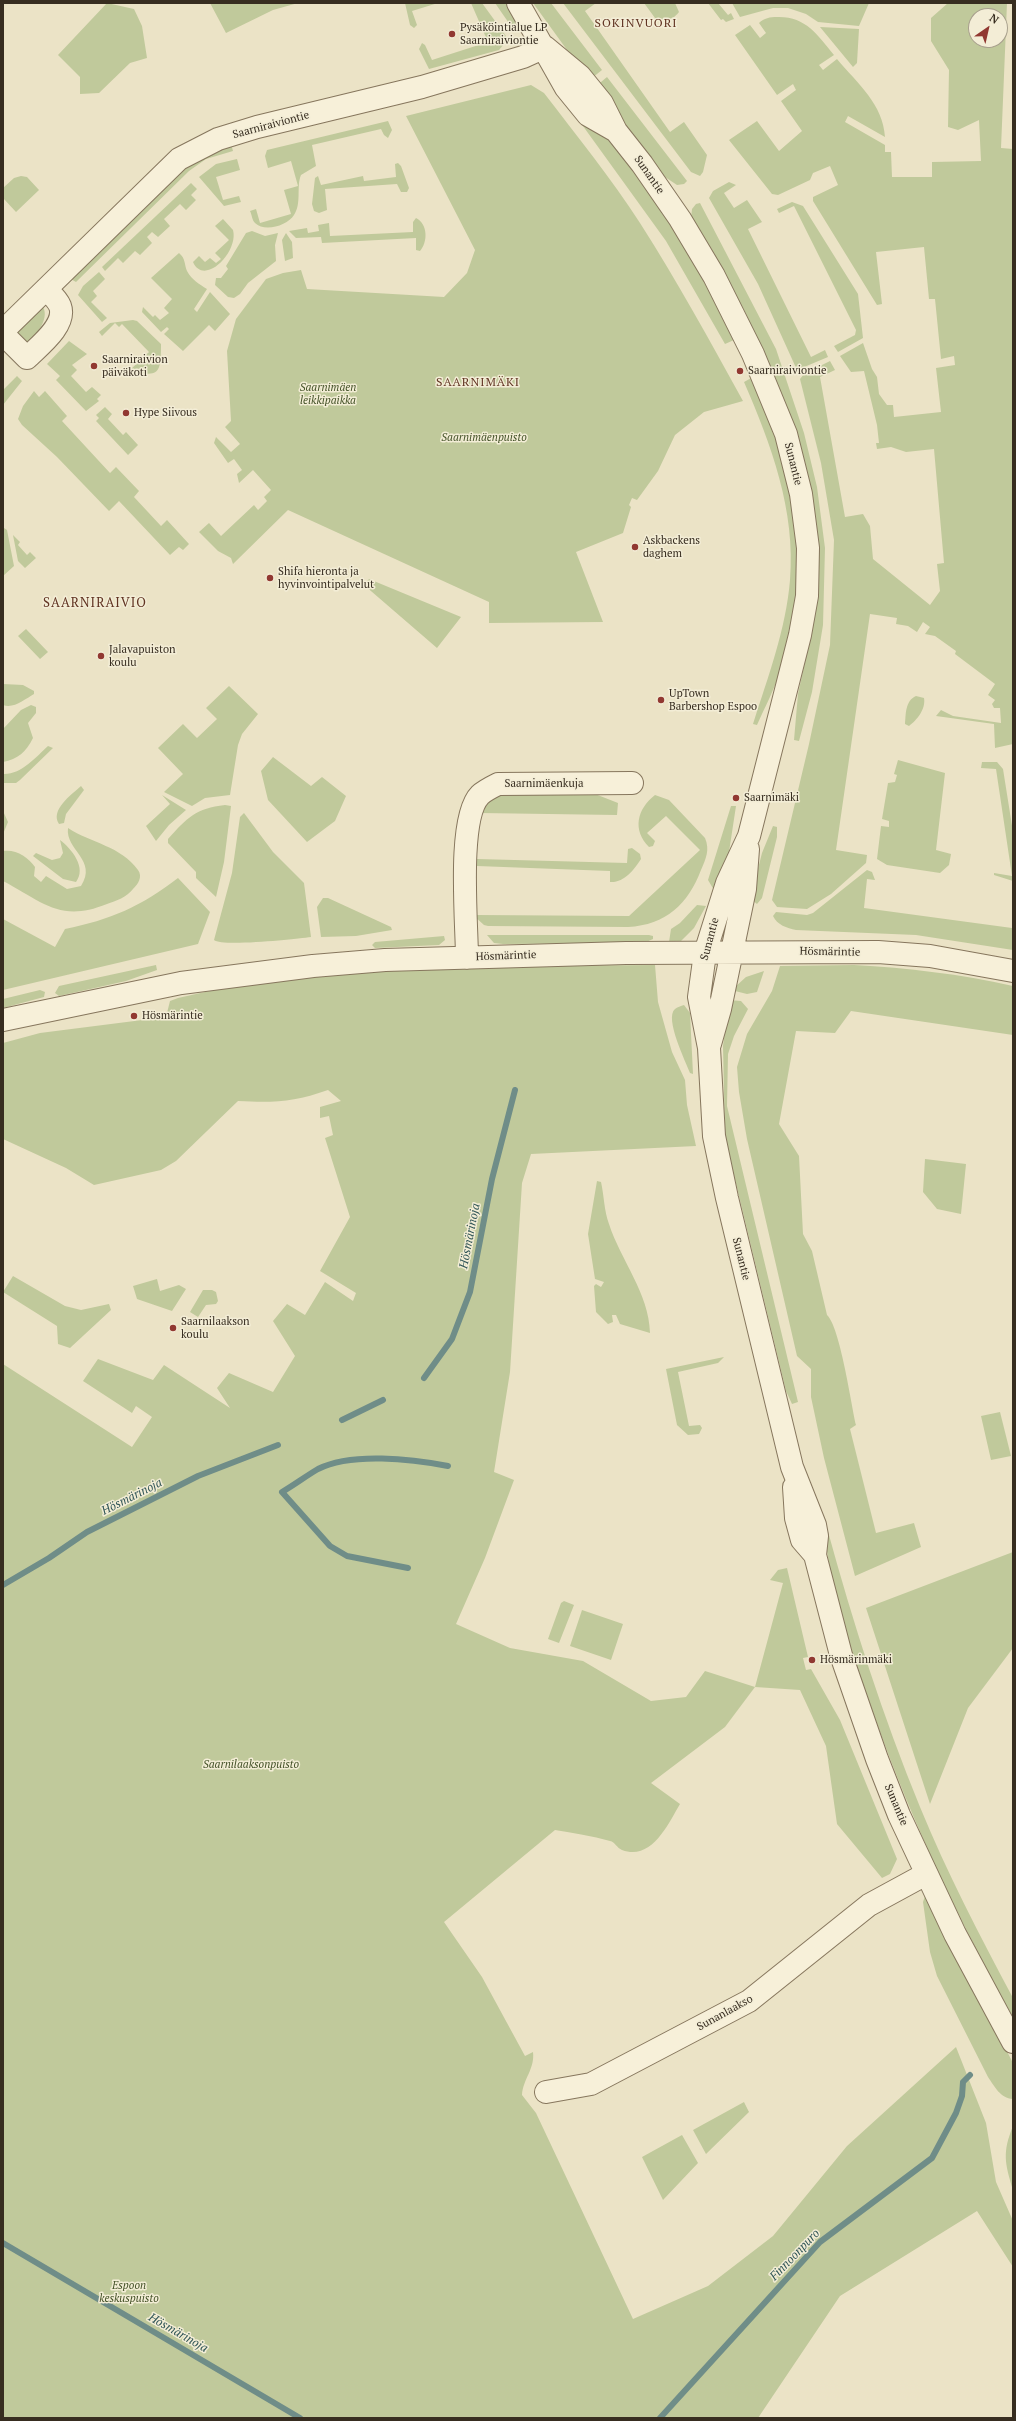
<!DOCTYPE html>
<meta charset="utf-8">
<style>
body{margin:0}
#map{position:relative;width:1016px;height:2421px;overflow:hidden;background:#ebe3c6;font-family:"PT Serif",serif}
canvas{display:block}
.frame{position:absolute;inset:0;border:4px solid #372d20;pointer-events:none}
.north{position:absolute;left:968px;top:8px;width:40px;height:40px;box-sizing:border-box;background:#f3edd6;border:1px solid #a8a08d;border-radius:50%;rotate:34deg;font-size:11px;font-weight:700;line-height:16px;text-align:center;color:#372d20}
.north::after{content:'';display:block;margin:auto;width:14px;height:18px;background:#913831;clip-path:polygon(50% 0,100% 100%,50% 72%,0 100%)}
</style>
<div id="map">
<canvas width="1016" height="2421"></canvas>
<div class="frame"></div>
<div class="north">N</div>
</div>
<script>
const c = document.querySelector('canvas').getContext('2d');
c.lineJoin = 'round';
function paint(path, color) { c.fillStyle = color; c.fill(path, 'evenodd'); }
function strokePath(path, color, width, dash) { c.strokeStyle = color; c.lineWidth = width; c.lineCap = dash ? 'butt' : 'round'; c.setLineDash(dash || []); c.stroke(path); }
function label(font, color, halo, rows, align = 'center') {
  c.font = font + ' "PT Serif",serif'; c.lineWidth = 3; c.setLineDash([]); c.textBaseline = 'middle'; c.strokeStyle = halo; c.fillStyle = color; for (const [text, x, y, turn = 0] of rows) {
    c.save(); c.translate(x, y); c.rotate((+turn || 0) * Math.PI / 180); c.textAlign = isNaN(turn) ? turn : align; if (halo) c.strokeText(text, 0, 0); c.fillText(text, 0, 0); c.restore();
  }
}
const green = new Path2D(`
 M 107,3 L 134,9 L 142,26 L 147,58 L 130,63 L 99,93 L 80,94 L 80,77 L 58,55 Z
 M 210,3 L 298,3 L 273,10 L 226,33 Z
 M 405,3 L 438,3 L 412,11 L 417,25 L 414,28 L 410,25 Z
 M 471,3 L 482,3 L 506,36 L 504,44 L 499,50 L 429,69 L 419,49 L 422,43 L 425,45 L 432,60 L 488,42 Z
 M 495,3 L 508,3 L 521,27 L 517,31 L 513,29 Z
 M 533,3 L 551,3 L 602,70 L 592,78 L 583,72 Z
 M 563,3 L 596,3 L 585,11 L 670,132 L 684,122 L 707,155 L 703,172 L 700,176 L 691,172 Z
 M 644,3 L 675,3 L 679,12 C 672,21 666,21 655,18 Z
 M 708,3 L 718,3 L 728,15 L 731,13 L 734,19 L 726,22 L 723,19 L 721,20 Z
 M 732,3 L 869,3 L 859,26 L 818,22 L 806,14 L 788,8 L 773,8 L 740,17 Z
 M 948,3 L 1007,3 L 1001,148 L 1013,149 L 1013,744 L 995,748 L 994,724 L 936,716 L 941,710 L 953,716 L 1001,723 L 1000,708 L 994,708 L 992,704 L 995,700 L 988,695 L 995,684 L 955,654 L 956,651 L 935,636 L 925,634 L 930,627 L 923,622 L 917,632 L 908,626 L 896,624 L 897,618 L 870,614 L 836,850 L 867,855 L 866,863 L 831,894 L 807,909 L 777,907 L 772,900 L 809,744 L 830,645 L 834,540 L 821,463 L 800,379 L 804,374 L 830,361 L 835,370 L 820,377 L 845,517 L 863,514 L 870,526 L 873,559 L 930,605 L 940,591 L 937,564 L 944,563 L 934,449 L 906,452 L 891,447 L 877,449 L 876,443 L 879,443 L 877,425 L 864,371 L 851,372 L 840,356 L 863,343 L 872,369 L 877,377 L 879,394 L 887,405 L 893,405 L 894,417 L 941,412 L 936,368 L 955,365 L 954,356 L 941,359 L 935,299 L 929,299 L 924,247 L 876,252 L 882,304 L 877,305 L 813,201 L 813,197 L 838,185 L 830,166 L 813,173 L 810,180 L 778,195 L 772,194 L 729,140 L 757,121 L 779,151 L 802,131 L 781,101 L 796,90 L 793,84 L 777,95 L 735,35 L 750,25 L 760,38 L 766,33 L 759,23 C 764,18 770,17 777,17 C 805,16 817,34 834,55 L 819,65 L 823,70 L 837,59 C 858,84 883,104 885,137 L 848,116 L 845,122 L 885,145 L 885,152 L 891,152 L 892,177 L 932,177 L 932,162 L 981,161 L 979,120 L 958,130 L 948,127 L 949,70 L 931,41 L 931,18 ZM 976,16 L 1000,16 L 1000,40 L 976,40 Z
 M 820,27 L 859,29 L 857,63 L 853,67 Z
 M 607,77 L 687,181 L 684,184 L 677,185 L 665,177 L 595,87 Z
 M 531,85 L 544,93 C 577,136 611,178 640,223 C 677,281 710,341 743,401 L 704,412 L 675,435 L 658,471 L 637,500 L 632,498 L 629,505 L 631,507 L 623,533 L 576,552 L 603,622 L 489,623 L 489,602 L 288,510 L 233,564 L 231,558 L 218,551 L 199,532 L 209,523 L 221,536 L 254,505 L 258,510 L 267,501 L 264,497 L 271,490 L 253,470 L 239,483 L 237,474 L 242,470 L 234,459 L 228,463 L 214,443 L 216,437 L 231,452 L 240,444 L 225,427 L 231,421 L 227,351 L 236,319 L 266,279 L 283,273 L 301,270 L 307,289 L 444,297 L 467,273 L 475,250 L 406,116 Z
 M 578,108 L 633,165 L 699,269 L 734,340 L 725,344 L 666,241 L 575,115 Z
 M 388,121 L 392,130 L 388,138 L 384,135 L 381,129 L 312,145 L 316,166 L 301,175 C 296,187 302,203 294,215 C 288,225 265,233 255,223 C 252,220 252,215 250,211 L 256,209 L 260,223 L 291,214 L 284,190 L 298,186 L 291,161 L 268,168 L 265,156 L 267,150 Z
 M 231,144 L 233,151 L 206,159 L 189,171 L 76,282 L 69,278 L 183,167 Z
 M 237,159 L 240,170 L 216,177 L 223,200 L 239,196 L 241,202 L 224,206 L 199,177 L 216,164 Z
 M 398,163 L 401,166 L 409,188 L 407,192 L 401,192 L 397,184 L 325,189 L 327,210 L 319,213 L 314,211 L 312,204 L 315,178 L 318,176 L 321,185 L 363,176 L 364,181 L 396,177 L 395,164 Z
 M 21,176 L 27,177 L 39,190 L 16,212 L 3,198 L 3,188 L 14,178 Z
 M 729,182 L 736,185 L 724,193 L 734,208 L 747,200 L 762,222 L 748,229 L 811,357 L 825,350 L 828,357 L 797,370 L 758,284 L 709,198 L 713,191 Z
 M 191,183 L 197,189 L 191,195 L 196,200 L 186,210 L 180,204 L 164,219 L 170,226 L 158,237 L 152,232 L 147,237 L 152,243 L 140,255 L 135,251 L 123,263 L 118,258 L 105,271 L 102,267 Z
 M 792,202 L 803,206 L 858,294 L 863,338 L 838,352 L 834,346 L 855,335 L 856,330 L 794,206 L 779,213 L 777,209 Z
 M 700,203 L 776,349 L 804,433 L 817,487 L 825,548 L 823,625 L 812,692 L 799,741 L 794,740 L 798,694 L 815,616 L 819,570 L 817,543 L 763,350 L 743,308 L 691,218 L 692,209 L 696,204 Z
 M 416,218 C 428,224 428,242 420,251 L 416,250 L 416,238 L 322,243 L 321,237 L 296,238 L 289,231 L 307,228 L 308,233 L 319,231 L 318,225 L 329,223 L 330,236 L 413,232 L 413,222 Z
 M 223,219 L 233,230 C 239,252 204,287 193,262 L 199,256 L 205,262 L 210,258 L 216,263 L 221,259 L 215,253 L 229,240 L 215,226 Z
 M 252,231 L 265,236 L 278,233 L 275,245 L 276,261 L 248,283 L 240,294 L 234,298 L 228,297 L 215,285 L 216,278 L 221,278 L 228,269 L 226,266 L 246,233 Z
 M 286,233 L 292,242 L 293,258 L 285,261 L 282,240 Z
 M 179,253 C 186,259 184,264 187,271 C 192,280 199,284 207,289 L 194,309 L 197,312 L 210,292 L 230,314 L 215,331 L 209,325 L 183,351 L 164,334 L 169,329 L 167,327 L 161,332 L 142,312 L 143,307 L 153,317 L 155,315 L 160,320 L 169,313 L 164,308 L 172,299 L 151,278 Z
 M 99,272 L 105,279 L 93,291 L 97,296 L 91,302 L 107,318 L 102,322 L 78,295 L 83,286 Z
 M 43,307 C 50,319 35,338 25,344 L 15,332 Z
 M 133,320 L 137,321 L 161,344 C 161,372 160,379 130,370 L 149,352 L 122,324 L 119,327 L 115,323 L 102,336 L 99,332 L 110,323 Z
 M 69,341 L 87,354 L 72,365 L 77,370 L 71,376 L 86,392 L 92,387 L 101,395 L 97,399 L 99,401 L 86,411 L 56,380 L 60,376 L 47,364 Z
 M 17,376 L 22,381 L 3,405 L 3,390 Z
 M 753,377 C 795,477 813,564 781,669 C 775,688 765,707 757,725 L 753,724 C 768,677 786,629 790,580 C 796,511 771,444 744,382 Z
 M 34,391 L 39,397 L 45,391 L 67,416 L 62,421 L 110,473 L 116,467 L 139,491 L 134,497 L 161,526 L 167,520 L 189,544 L 183,550 L 179,547 L 170,555 L 119,501 L 109,511 L 57,457 L 22,425 L 18,419 L 23,406 Z
 M 105,407 L 112,414 L 108,419 L 123,435 L 126,432 L 138,445 L 128,455 L 96,421 L 99,418 L 96,415 Z
 M 4,528 L 7,530 L 14,566 L 3,576 Z
 M 13,535 L 20,542 L 18,545 L 27,555 L 30,552 L 36,558 L 25,568 L 18,561 Z
 M 369,579 L 461,617 L 437,648 L 364,585 Z
 M 26,629 L 48,652 L 40,659 L 18,636 Z
 M 3,684 L 23,685 L 34,691 L 34,694 C 25,699 14,709 3,705 Z
 M 229,686 L 258,714 L 242,734 L 238,745 L 230,795 L 205,798 L 192,806 L 164,792 L 183,774 L 158,748 L 183,724 L 197,738 L 217,719 L 206,708 Z
 M 916,696 L 924,698 C 926,709 917,720 909,726 L 905,724 C 906,714 905,701 916,696 Z
 M 31,705 L 36,707 L 36,713 L 28,723 L 33,738 C 26,752 18,759 3,762 L 3,729 L 21,710 Z
 M 48,746 L 53,748 L 20,780 L 16,783 L 3,783 L 3,774 C 21,775 36,757 48,746 Z
 M 273,757 L 311,786 L 322,777 L 346,796 L 335,821 L 307,842 L 268,800 L 261,771 Z
 M 898,760 L 945,773 L 936,850 L 951,854 L 949,865 L 940,873 L 887,865 L 877,859 L 881,826 L 889,827 L 889,821 L 882,819 L 888,783 L 895,782 L 897,775 L 894,774 Z
 M 982,762 L 997,762 L 1003,769 L 1013,832 L 1013,881 L 994,875 L 994,873 L 1012,876 L 996,769 L 981,768 Z
 M 81,786 L 84,790 L 66,814 L 64,823 L 59,824 C 50,810 71,795 81,786 Z
 M 499,791 L 590,792 L 618,803 L 617,815 L 480,813 L 485,803 Z
 M 162,795 L 186,810 L 169,825 L 156,841 L 146,826 L 170,804 Z
 M 655,795 L 669,800 L 705,838 C 710,850 706,858 701,870 C 688,904 666,925 628,927 L 488,926 L 484,925 L 473,915 L 474,901 L 477,899 L 477,915 L 629,916 L 700,850 L 666,816 L 647,833 L 655,841 L 653,846 L 649,847 C 632,830 637,809 655,795 Z
 M 225,805 L 231,806 L 224,862 L 216,897 L 196,878 L 196,872 L 168,843 L 168,839 C 187,818 196,808 225,805 Z
 M 731,806 L 736,806 L 729,852 L 726,865 L 714,890 L 708,880 Z
 M 3,811 L 8,822 L 3,834 Z
 M 244,813 L 273,852 L 304,883 L 311,937 C 296,939 222,947 214,940 L 232,873 L 240,817 Z
 M 773,826 L 777,827 L 777,837 L 762,898 L 757,904 L 752,900 L 751,896 L 762,853 Z
 M 68,828 C 91,843 121,846 138,870 C 143,877 138,884 133,889 C 127,897 116,901 107,904 C 60,923 43,902 3,881 L 3,851 C 16,849 28,857 35,867 L 34,876 L 41,882 L 46,876 L 67,889 L 81,886 C 98,860 65,850 68,828 Z
 M 60,840 C 72,849 87,868 76,882 L 63,879 L 33,856 L 36,853 L 52,860 L 60,858 L 63,853 Z
 M 632,848 L 640,854 L 641,859 C 634,870 624,883 610,882 L 610,871 L 477,866 L 477,859 L 627,863 L 628,849 Z
 M 867,870 L 872,872 L 875,880 L 867,879 L 864,908 L 1012,928 L 1013,926 L 1013,950 L 916,935 L 796,930 C 787,928 777,925 773,916 L 776,912 L 807,915 L 813,913 Z
 M 178,878 L 210,912 L 198,944 L 3,990 L 3,919 L 55,947 L 65,929 C 110,920 142,906 178,878 Z
 M 323,898 L 328,898 L 391,927 L 392,930 L 356,936 L 321,937 L 317,907 Z
 M 697,905 L 706,906 L 694,928 L 680,942 L 669,942 L 671,929 L 680,923 Z
 M 487,935 L 649,935 L 653,936 L 653,939 L 644,943 L 503,944 L 494,943 Z
 M 444,936 L 445,940 L 439,945 L 375,948 L 372,945 L 375,942 Z
 M 156,965 L 157,970 L 126,981 L 59,996 L 55,993 L 59,986 Z
 M 655,965 L 658,1002 L 672,1052 L 685,1080 L 687,1105 L 696,1146 L 531,1154 L 522,1183 L 510,1372 L 494,1472 L 514,1480 L 485,1558 L 456,1624 L 510,1648 L 583,1661 L 651,1701 L 686,1697 L 705,1671 L 755,1687 L 783,1583 L 770,1580 L 778,1570 L 787,1568 L 808,1657 L 803,1658 L 806,1670 L 811,1669 L 840,1720 L 897,1859 L 890,1874 L 882,1878 L 837,1824 L 826,1746 L 800,1690 L 755,1687 L 725,1727 L 651,1783 L 680,1804 C 668,1824 652,1861 622,1850 C 617,1848 615,1842 610,1841 C 592,1836 573,1833 555,1830 L 444,1922 L 482,1977 L 525,2056 L 533,2052 C 535,2069 523,2079 522,2095 L 536,2113 L 633,2319 L 708,2286 L 773,2236 L 847,2146 L 956,2047 L 986,2123 L 996,2182 L 1013,2221 L 1013,2267 L 977,2211 L 840,2296 L 758,2418 L 3,2418 L 3,1364 L 132,1447 L 152,1417 L 136,1406 L 132,1413 L 83,1381 L 98,1359 L 153,1380 L 164,1365 L 230,1408 L 217,1388 L 229,1373 L 273,1392 L 295,1356 L 273,1321 L 287,1304 L 305,1315 L 325,1282 L 353,1301 L 356,1293 L 320,1271 L 350,1217 L 325,1138 L 333,1135 L 329,1116 L 320,1118 L 320,1107 L 341,1101 L 328,1090 C 294,1102 274,1103 238,1101 L 176,1161 L 161,1170 L 94,1185 L 66,1168 L 3,1139 L 3,1043 L 40,1033 L 166,1017 L 170,1001 L 178,998 C 334,961 496,966 655,965 Z
 M 854,965 C 908,968 960,974 1013,986 L 1013,1035 L 851,1011 L 835,1033 L 796,1031 L 779,1124 L 799,1156 L 803,1234 L 812,1251 L 827,1315 C 840,1327 851,1403 856,1425 L 850,1429 L 876,1533 L 914,1523 L 921,1547 L 855,1576 L 824,1458 L 811,1397 L 811,1369 L 797,1356 L 747,1139 L 739,1092 L 737,1067 L 747,1034 L 772,991 L 780,966 Z
 M 764,971 L 757,992 L 747,994 L 735,991 L 735,987 L 746,977 Z
 M 40,990 L 45,992 L 44,997 L 3,1008 L 3,999 Z
 M 729,1000 L 741,1001 L 748,1009 L 734,1036 L 728,1054 L 727,1106 L 798,1402 L 792,1404 L 786,1391 L 725,1138 L 723,1046 Z
 M 684,1005 L 690,1013 L 693,1074 L 690,1073 C 686,1062 664,1018 675,1009 C 677,1007 681,1006 684,1005 Z
 M 925,1159 L 966,1164 L 961,1214 L 937,1209 L 923,1192 Z
 M 597,1181 L 601,1182 C 604,1195 604,1211 609,1224 C 621,1261 649,1293 650,1333 L 620,1324 L 616,1315 L 612,1315 L 613,1322 L 608,1324 L 596,1312 L 594,1286 L 596,1284 L 601,1287 L 604,1282 L 595,1279 L 588,1234 Z
 M 13,1276 L 65,1306 L 81,1310 L 109,1304 L 111,1310 L 70,1348 L 58,1344 L 57,1326 L 3,1292 Z
 M 157,1279 L 160,1291 L 179,1285 L 186,1289 L 172,1311 L 137,1299 L 133,1286 Z
 M 203,1290 L 212,1290 L 216,1292 L 218,1301 L 216,1304 L 206,1305 L 198,1317 L 190,1312 Z
 M 724,1357 L 718,1363 L 678,1372 L 689,1426 L 700,1425 L 702,1428 L 699,1434 L 688,1435 L 677,1425 L 666,1369 Z
 M 1000,1412 L 1011,1456 L 991,1460 L 981,1416 Z
 M 827,1528 C 853,1623 883,1717 920,1807 C 947,1873 980,1936 1013,1998 L 1013,2017 C 955,1914 905,1807 867,1695 C 848,1641 830,1586 824,1529 Z
 M 1013,1552 L 1013,1648 L 968,1708 L 930,1804 L 866,1608 Z
 M 564,1601 L 574,1605 L 559,1643 L 548,1639 L 561,1603 Z
 M 582,1610 L 623,1624 L 611,1660 L 570,1646 Z
 M 925,1896 L 931,1905 L 1013,2063 L 1013,2099 C 1000,2098 995,2087 988,2077 L 937,1976 L 930,1952 L 923,1902 Z
 M 744,2102 L 749,2112 L 706,2154 L 693,2130 Z
 M 1013,2126 L 1013,2190 C 1005,2163 1002,2153 1013,2126 Z
 M 682,2135 L 698,2163 L 663,2200 L 642,2157 Z`);
const stream = new Path2D(`
 M 424,1378 L 452,1339 L 470,1292 L 492,1179 L 515,1090
 M 342,1420 L 383,1400
 M 408,1568 L 347,1556 L 330,1546 L 282,1492 C 294,1485 306,1476 318,1469 C 351,1452 412,1459 448,1466
 M 3,1585 L 49,1558 L 87,1532 L 198,1476 L 278,1445
 M 3,2243 L 300,2418
 M 660,2418 L 820,2242 L 932,2158 L 956,2113 L 962,2096 L 963,2082 L 970,2075`);
const minor = new Path2D(`
 M 518,3 L 566,88 L 588,115 L 616,131
 M 545,47 L 580,76 L 602,103 L 616,131 L 642,164 L 680,219 L 714,276 L 753,354 L 786,434 L 801,494 L 808,548 L 807,596 L 800,635 L 749,836 L 727,883 L 705,953 L 699,997 L 709,1048 L 714,1136 L 727,1198 L 792,1467 L 815,1525 L 817,1536 L 815,1555 L 841,1655 L 877,1759 L 899,1815 L 955,1934 L 1013,2042
 M 3,331 L 179,159 L 218,139 L 257,127 L 422,87 L 523,57 L 545,47
 M 3,334 L 27,358 C 39,346 67,325 60,306 C 57,299 51,294 46,289
 M 467,958 C 467,924 457,818 480,795 C 484,791 492,787 498,784 L 632,783
 M 3,1020 L 181,983 L 313,966 L 385,960 L 626,953 L 878,952 L 930,956 L 1013,971
 M 710,1044 L 720,1009 L 745,889 L 748,849
 M 794,1487 L 796,1518 L 802,1540 L 815,1555
 M 546,2092 L 591,2084 L 749,2001 L 869,1905 L 926,1874`);
const markers = [
 [452,34,4,"#913831"],
 [94,366,4,"#913831"],
 [740,371,4,"#913831"],
 [126,413,4,"#913831"],
 [635,547,4,"#913831"],
 [270,578,4,"#913831"],
 [101,656,4,"#913831"],
 [661,700,4,"#913831"],
 [736,798,4,"#913831"],
 [134,1016,4,"#913831"],
 [173,1328,4,"#913831"],
 [812,1660,4,"#913831"]
];
const poiNames = [
 ["Pysäköintialue LP",460,28],
 ["Saarniraiviontie",460,41],
 ["Saarniraivion",102,360],
 ["päiväkoti",102,373],
 ["Saarniraiviontie",748,371],
 ["Hype Siivous",134,413],
 ["Askbackens",643,541],
 ["daghem",643,554],
 ["Shifa hieronta ja",278,572],
 ["hyvinvointipalvelut",278,585],
 ["Jalavapuiston",109,650],
 ["koulu",109,663],
 ["UpTown",669,694],
 ["Barbershop Espoo",669,707],
 ["Saarnimäki",744,798],
 ["Hösmärintie",142,1016],
 ["Saarnilaakson",181,1322],
 ["koulu",181,1335],
 ["Hösmärinmäki",820,1660]
];
const streetNames = [
 ["Saarniraiviontie",271,125,-15],
 ["Sunantie",649,175,55],
 ["Sunantie",793,464,76],
 ["Saarnimäenkuja",544,784],
 ["Sunantie",710,939,-75],
 ["Hösmärintie",830,952,1],
 ["Hösmärintie",506,956,-2],
 ["Sunantie",741,1259,76],
 ["Sunantie",896,1805,67],
 ["Sunanlaakso",725,2013,-29]
];
const parkNames = [
 ["Saarnimäen",328,388],
 ["leikkipaikka",328,401],
 ["Saarnimäenpuisto",484,438],
 ["Saarnilaaksonpuisto",251,1765],
 ["Espoon",129,2286],
 ["keskuspuisto",129,2299]
];
const neighbourhoodNames = [
 ["SOKINVUORI",636,24],
 ["SAARNIMÄKI",478,383]
];
const waterNames = [
 ["Hösmärinoja",470,1236,-79],
 ["Hösmärinoja",132,1497,-27],
 ["Finnoonpuro",795,2255,-46],
 ["Hösmärinoja",178,2333,30]
];
const quarterNames = [
 ["SAARNIRAIVIO",95,603]
];
paint(green, '#c0c99b');
strokePath(stream, '#6f8d88', 6);
strokePath(minor, '#86765d', 24);
strokePath(minor, '#f7f0d9', 22);
for (const [x, y, r, color] of markers) { const dot = new Path2D(); dot.arc(x, y, r, 0, 2 * Math.PI); c.fillStyle = color; c.fill(dot); strokePath(dot, '#f3edd6', 1.5); }
label('11px', '#372d20', '#f3edd6', poiNames, 'left');
label('11px', '#372d20', '#f3edd6', streetNames);
label('italic 11px', '#445228', '#f3edd6', parkNames);
c.letterSpacing = '1px';
label('12px', '#613422', '#f3edd6', neighbourhoodNames);
c.letterSpacing = '0px';
label('italic 12px', '#305556', '#f3edd6', waterNames);
c.letterSpacing = '1px';
label('13px', '#613422', '#f3edd6', quarterNames);
c.letterSpacing = '0px';
</script>
